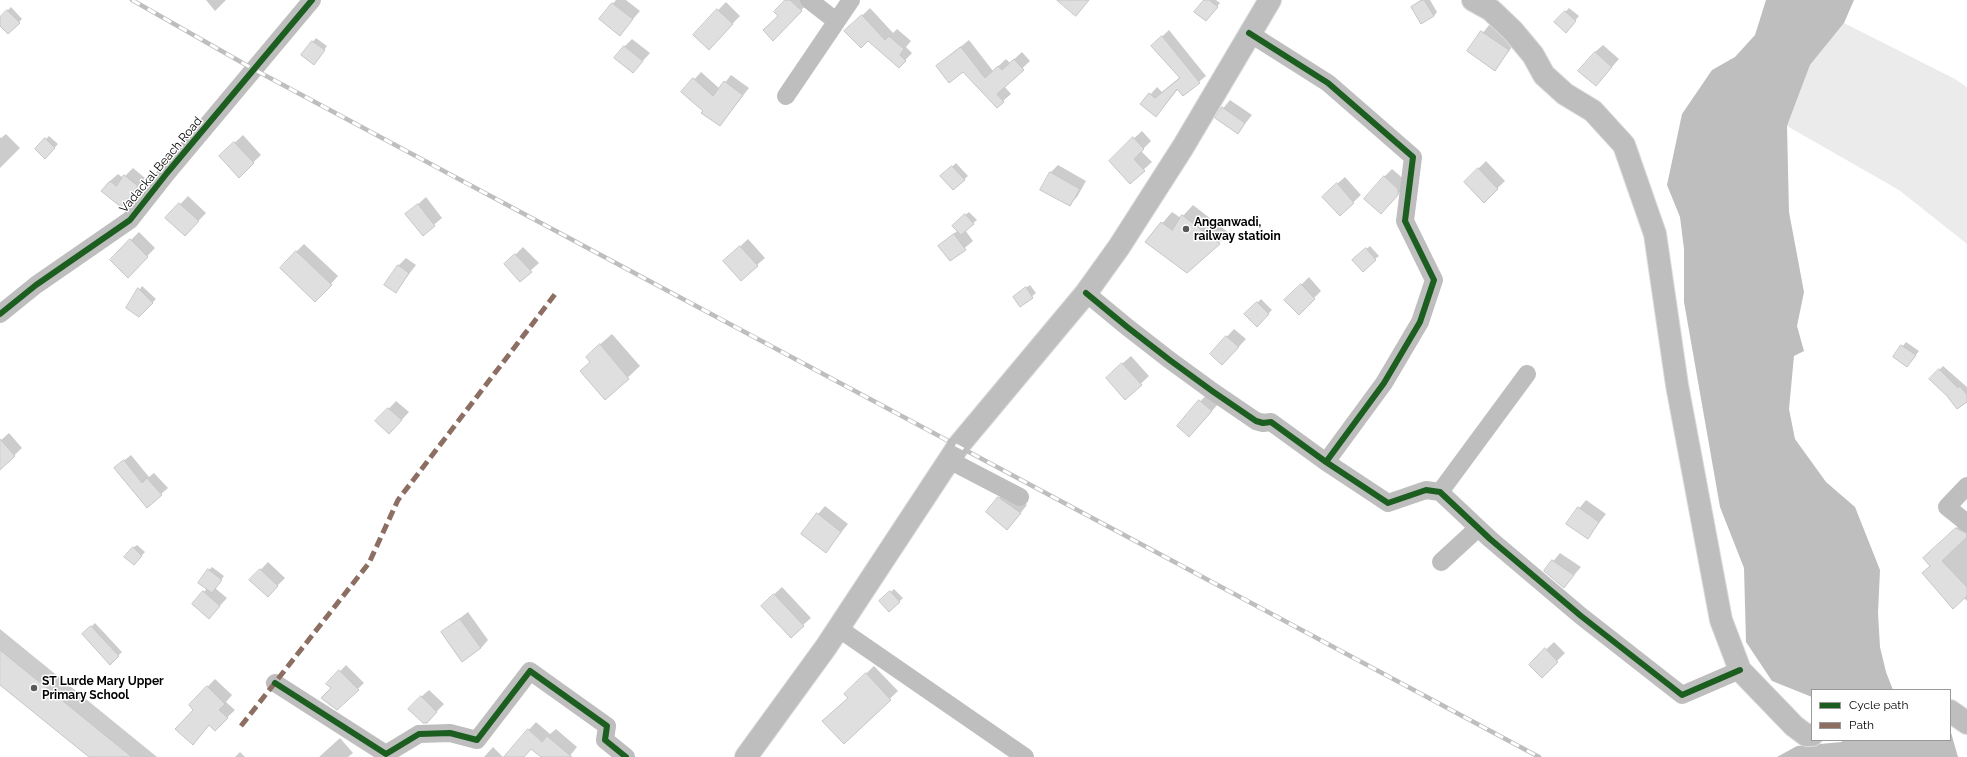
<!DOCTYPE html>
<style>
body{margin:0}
#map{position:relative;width:1967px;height:757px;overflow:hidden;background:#fff;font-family:Raleway,sans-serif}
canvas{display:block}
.legend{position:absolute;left:1811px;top:689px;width:140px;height:52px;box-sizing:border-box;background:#fff;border:1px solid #999;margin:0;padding:5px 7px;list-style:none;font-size:12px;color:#000}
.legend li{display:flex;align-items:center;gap:8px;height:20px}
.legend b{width:20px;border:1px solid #999}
</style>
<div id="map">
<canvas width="1967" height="757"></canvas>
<ul class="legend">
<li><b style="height:5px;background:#1b5e20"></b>Cycle path</li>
<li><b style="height:5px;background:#8d6e63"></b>Path</li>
</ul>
</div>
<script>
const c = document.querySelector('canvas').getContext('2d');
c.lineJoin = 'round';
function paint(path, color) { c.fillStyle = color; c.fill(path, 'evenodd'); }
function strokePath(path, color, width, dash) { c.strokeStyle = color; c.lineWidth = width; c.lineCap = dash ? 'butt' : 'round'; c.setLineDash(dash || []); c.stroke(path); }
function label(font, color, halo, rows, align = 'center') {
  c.font = font + ' Raleway,sans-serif'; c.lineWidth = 3; c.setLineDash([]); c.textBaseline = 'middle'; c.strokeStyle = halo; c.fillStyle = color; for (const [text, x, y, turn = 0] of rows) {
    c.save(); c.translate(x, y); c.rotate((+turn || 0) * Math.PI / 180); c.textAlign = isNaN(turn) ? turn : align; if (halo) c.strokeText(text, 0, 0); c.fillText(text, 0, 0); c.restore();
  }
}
const green = new Path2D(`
 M 1844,23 L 1955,79 L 1967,87 L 1967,244 L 1899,190 L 1787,126 L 1810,65 Z`);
const water = new Path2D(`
 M 1766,0 L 1854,0 L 1844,23 L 1810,65 L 1787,126 L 1789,212 L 1804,292 L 1797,326 L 1804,351 L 1794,356 L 1789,409 L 1795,439 L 1826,482 L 1855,507 L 1880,570 L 1878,613 L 1880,647 L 1886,672 L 1893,690 L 1812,690 L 1812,697 L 1772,681 L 1746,642 L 1744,568 L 1720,507 L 1684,302 L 1684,249 L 1680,217 L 1667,185 L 1682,114 L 1712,70 L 1735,57 L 1755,35 Z
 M 1950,729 L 1958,757 L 1777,757 L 1797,746 L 1842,742 L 1841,740 L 1950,740 Z`);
const shadow = new Path2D(`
 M 206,0 L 226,0 L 215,11 Z
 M 616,0 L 626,0 L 640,11 L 620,34 L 600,19 Z
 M 787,0 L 802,0 L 807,4 L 773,40 L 780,15 Z
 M 1205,0 L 1216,0 L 1220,3 L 1209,17 Z
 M 1421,0 L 1430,0 L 1437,12 L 1434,16 L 1412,7 Z
 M 726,2 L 740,16 L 716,41 L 694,35 Z
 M 11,7 L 22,19 L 8,33 L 0,25 L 0,18 Z
 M 870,8 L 893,33 L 897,29 L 911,41 L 906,47 L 912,53 L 899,67 L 868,40 L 846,31 Z
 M 1569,8 L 1579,16 L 1569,28 L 1556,22 Z
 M 1490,24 L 1516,42 L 1495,69 L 1468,51 Z
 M 1169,30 L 1206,76 L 1183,95 L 1178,89 L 1162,109 L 1142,104 L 1157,87 L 1162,92 L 1180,77 L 1152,46 Z
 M 316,38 L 327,46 L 317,60 L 302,55 Z
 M 632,39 L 650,53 L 633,72 L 624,47 Z
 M 969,40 L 993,71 L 1006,59 L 1010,63 L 1022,52 L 1030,61 L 1004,86 L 1011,94 L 1003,101 L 963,71 L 937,66 Z
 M 1603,45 L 1619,59 L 1596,85 L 1595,52 Z
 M 701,72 L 720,89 L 731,75 L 749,88 L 720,125 L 683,92 Z
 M 1230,100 L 1252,115 L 1238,133 L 1216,117 Z
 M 1142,131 L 1151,141 L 1141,151 L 1152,162 L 1130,182 L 1118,153 Z
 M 6,134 L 20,148 L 0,168 L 0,137 L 1,138 Z
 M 243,135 L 261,155 L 239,176 L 228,149 Z
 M 49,136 L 58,144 L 45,158 L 36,149 Z
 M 1486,161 L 1505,181 L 1484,201 L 1465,182 Z
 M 956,163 L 968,176 L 953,189 L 942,176 Z
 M 1058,165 L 1086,181 L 1077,197 L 1069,205 L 1050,173 Z
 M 133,168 L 145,178 L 121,206 L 110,181 L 118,174 L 123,178 Z
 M 1392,169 L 1406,181 L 1405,186 L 1389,205 L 1384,177 Z
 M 1345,177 L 1361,195 L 1340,215 L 1331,189 Z
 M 188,196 L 206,213 L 185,235 L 167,218 Z
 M 426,197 L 442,218 L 423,234 L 407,214 Z
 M 1193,205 L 1229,233 L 1219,243 L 1146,242 L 1172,212 L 1181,218 Z
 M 969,212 L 977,220 L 965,230 L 973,241 L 950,260 L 940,246 L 958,230 L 957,222 Z
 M 139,232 L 155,248 L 128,276 L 111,260 Z
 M 748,239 L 765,258 L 757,265 L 732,254 Z
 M 304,244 L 338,276 L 323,293 L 296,252 Z
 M 1370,246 L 1379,256 L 1375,259 L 1357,257 Z
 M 523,247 L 539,263 L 520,280 L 513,257 Z
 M 406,258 L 416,265 L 396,291 L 398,266 Z
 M 1309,277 L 1321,291 L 1299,313 L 1286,300 Z
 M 1030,285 L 1036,293 L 1020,306 L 1017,294 Z
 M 142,286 L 156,299 L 139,316 L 127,308 Z
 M 1261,299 L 1272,310 L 1257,325 L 1246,314 Z
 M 1234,329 L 1246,339 L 1230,356 L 1211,354 Z
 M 612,334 L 640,366 L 605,399 L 591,362 L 598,346 Z
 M 1906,342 L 1919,351 L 1907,366 L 1894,357 Z
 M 1131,356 L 1149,376 L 1125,399 L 1114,371 Z
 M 1943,366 L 1967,387 L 1967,401 L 1948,395 L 1931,379 Z
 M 1208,393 L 1219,403 L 1197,428 L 1178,426 Z
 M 396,401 L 409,412 L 397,425 L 377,421 Z
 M 9,433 L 22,448 L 0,469 L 0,441 Z
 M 131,455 L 149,477 L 154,473 L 168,488 L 161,494 L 115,468 Z
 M 1006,490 L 1027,505 L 1014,521 L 999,498 Z
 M 1586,500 L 1606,514 L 1588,537 L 1567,523 Z
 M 825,506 L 848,524 L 826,551 L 818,514 Z
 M 1964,521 L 1967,523 L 1967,601 L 1931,565 L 1932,551 Z
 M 137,545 L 145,552 L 134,564 L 133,548 Z
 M 1560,553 L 1581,567 L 1564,587 L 1545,571 Z
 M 268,562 L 285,578 L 275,588 L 251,580 Z
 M 212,567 L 224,576 L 215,588 L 227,598 L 216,610 L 204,592 L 207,588 L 209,570 Z
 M 782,587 L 811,618 L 803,625 L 770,598 Z
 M 894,589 L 903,598 L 889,611 L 881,601 Z
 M 468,612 L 488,640 L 481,648 L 442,632 Z
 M 95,623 L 122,652 L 110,663 L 84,634 Z
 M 0,629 L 157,757 L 91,757 L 0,683 Z
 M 1554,642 L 1565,653 L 1542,676 L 1530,665 Z
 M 346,665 L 364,683 L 337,709 L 332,688 L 328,684 Z
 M 874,666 L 898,691 L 844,742 L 853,686 Z
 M 215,679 L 232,695 L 226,702 L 235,710 L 215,729 L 210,724 L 193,743 L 195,710 L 190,705 Z
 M 429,690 L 444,704 L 434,714 L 421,697 Z
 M 536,722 L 550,734 L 556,729 L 577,747 L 569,757 L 542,757 L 532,748 L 524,757 L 512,757 L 508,753 Z
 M 340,738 L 353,753 L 348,757 L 319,757 Z
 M 493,747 L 503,757 L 484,757 Z
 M 240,752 L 245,757 L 235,757 Z`);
const building = new Path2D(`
 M 785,0 L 790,0 L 802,11 L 773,41 L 763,30 L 778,16 L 774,12 Z
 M 1057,0 L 1089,0 L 1076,16 Z
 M 1204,0 L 1209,0 L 1218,7 L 1206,21 L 1194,12 Z
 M 1422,0 L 1424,0 L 1434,16 L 1421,24 L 1411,7 Z
 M 612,3 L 633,19 L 620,36 L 599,19 Z
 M 717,9 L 733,24 L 709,50 L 693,35 Z
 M 7,10 L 20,23 L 8,34 L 0,26 L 0,17 Z
 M 1565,11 L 1576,21 L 1566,33 L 1554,22 Z
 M 862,15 L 885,40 L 889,36 L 904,49 L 900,55 L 906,61 L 899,68 L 868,41 L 861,48 L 844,31 Z
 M 1481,31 L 1509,50 L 1495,71 L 1467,51 Z
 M 1162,36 L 1200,83 L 1183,96 L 1177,89 L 1156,117 L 1140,104 L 1149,93 L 1155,98 L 1180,78 L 1151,46 Z
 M 312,41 L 325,50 L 314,65 L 301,55 Z
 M 624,46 L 643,61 L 633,73 L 614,58 Z
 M 961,47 L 985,78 L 998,66 L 1002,70 L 1014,59 L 1024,70 L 997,94 L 1004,102 L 997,108 L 963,72 L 949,83 L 936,66 Z
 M 1595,52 L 1612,67 L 1596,86 L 1578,71 Z
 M 693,78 L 713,96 L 724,81 L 743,95 L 720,126 L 701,113 L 703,111 L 681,92 Z
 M 1222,107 L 1245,123 L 1238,134 L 1215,118 Z
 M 1133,137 L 1144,149 L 1134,159 L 1145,171 L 1130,184 L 1109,161 Z
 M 45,138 L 55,148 L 45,159 L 35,149 Z
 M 234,142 L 254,163 L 239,178 L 219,156 Z
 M 952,166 L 965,180 L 953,190 L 940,176 Z
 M 1478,168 L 1498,189 L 1484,203 L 1464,182 Z
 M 1050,172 L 1080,189 L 1070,206 L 1040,190 Z
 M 124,175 L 138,186 L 121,207 L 101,191 L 110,181 L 116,186 Z
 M 1384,176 L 1398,189 L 1398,195 L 1381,214 L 1364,199 Z
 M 1337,183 L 1354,203 L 1340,216 L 1322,197 Z
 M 179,203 L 199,221 L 185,236 L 165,218 Z
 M 418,204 L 435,226 L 423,236 L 405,214 Z
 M 965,214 L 974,224 L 961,235 L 952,226 Z
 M 1182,215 L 1220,244 L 1187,273 L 1145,242 L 1161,222 L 1172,230 Z
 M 954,234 L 966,250 L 950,261 L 938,246 Z
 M 130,239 L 148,257 L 128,278 L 110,260 Z
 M 740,246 L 758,266 L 741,281 L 723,261 Z
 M 1366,248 L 1376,260 L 1363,272 L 1352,260 Z
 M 296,251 L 332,285 L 315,302 L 280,268 Z
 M 515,254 L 532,272 L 520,282 L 504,264 Z
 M 398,265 L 409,273 L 396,293 L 384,285 Z
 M 1301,284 L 1315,299 L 1299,315 L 1284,300 Z
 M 1026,287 L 1033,298 L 1020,307 L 1013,297 Z
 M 138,288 L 153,303 L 139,317 L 126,308 Z
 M 1257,302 L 1269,314 L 1257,327 L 1244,314 Z
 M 1226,336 L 1239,347 L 1222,365 L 1210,354 Z
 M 600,344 L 629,379 L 605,400 L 580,371 L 590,362 L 586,357 Z
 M 1901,345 L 1916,355 L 1907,367 L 1893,357 Z
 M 1122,363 L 1142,385 L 1125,400 L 1106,378 Z
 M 1939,369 L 1958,388 L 1960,386 L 1967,395 L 1967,402 L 1957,409 L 1947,396 L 1929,379 Z
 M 1199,400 L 1212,411 L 1189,437 L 1177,426 Z
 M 388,408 L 402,420 L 389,434 L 375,421 Z
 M 0,439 L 15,456 L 0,470 Z
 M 124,460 L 142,483 L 147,478 L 162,495 L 147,508 L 114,468 Z
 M 998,497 L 1021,513 L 1007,530 L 986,512 Z
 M 1578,507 L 1599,522 L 1588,539 L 1566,524 Z
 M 817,513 L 841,532 L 826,553 L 801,534 Z
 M 1956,528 L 1966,533 L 1967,537 L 1942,561 L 1967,587 L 1967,596 L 1953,609 L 1922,573 L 1930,566 L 1923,558 Z
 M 133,547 L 142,556 L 134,565 L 124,557 Z
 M 1552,560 L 1574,575 L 1564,588 L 1544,571 Z
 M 208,569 L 222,580 L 212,593 L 198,583 Z
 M 260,569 L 278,586 L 268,597 L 249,580 Z
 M 203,591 L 220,606 L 209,619 L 192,604 Z
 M 890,591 L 900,602 L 889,612 L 879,601 Z
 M 774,594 L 804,626 L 791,638 L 761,606 Z
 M 460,619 L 481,648 L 462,662 L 441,632 Z
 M 91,626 L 119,656 L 110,665 L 82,634 Z
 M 1545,648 L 1558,662 L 1542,678 L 1529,665 Z
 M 0,650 L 132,757 L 89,757 L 0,685 Z
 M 339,670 L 359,690 L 337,710 L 321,698 L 331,688 L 326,684 Z
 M 866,673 L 891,700 L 844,744 L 822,721 L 848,698 L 844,694 Z
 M 207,686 L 225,704 L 219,710 L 228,718 L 215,731 L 209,725 L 193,745 L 175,729 L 193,710 L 189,705 Z
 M 421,696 L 437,712 L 427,723 L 423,723 L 408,709 Z
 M 528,729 L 542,742 L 547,736 L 572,757 L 541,757 L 531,749 L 524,757 L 504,757 Z`);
const minor = new Path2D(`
 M 809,0 L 836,21
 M 1249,33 L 1328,83 L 1413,157 L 1405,221 L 1434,280 L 1420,322 L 1384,383 L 1326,462
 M 786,96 L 851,0
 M 1086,293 C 1140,339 1197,382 1256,421 L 1263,423 L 1271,422 L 1326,462 L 1388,503 L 1426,490 L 1440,492 L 1490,539 L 1581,616 L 1682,695 L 1740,670
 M 0,314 L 36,285 L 130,220 L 167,173 L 312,0
 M 949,460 L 1020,497
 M 1967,486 L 1947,507 L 1967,523
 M 1440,492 L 1527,374
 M 1441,562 L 1478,528
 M 838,628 L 1025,757
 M 275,683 L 386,754 L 419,734 L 450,733 L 477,740 L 530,671 L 607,726 L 605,740 L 626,757`);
const major = new Path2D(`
 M 1473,0 L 1491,10 L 1513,31 L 1533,55 L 1544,75 L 1565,94 L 1593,111 L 1624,145 L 1655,234 L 1677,385 L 1721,620 L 1740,670 L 1794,726 L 1806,735 L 1812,735
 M 1950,711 L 1967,723
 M 746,757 L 826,647 L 959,445 L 1086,293 L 1119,247 L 1183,147 L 1270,0`);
const rail = new Path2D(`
 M 132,0 L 255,70 L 1539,757`);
const quiet = new Path2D(`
 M 241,726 L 369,563 L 398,500 L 556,293`);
const cycleway = new Path2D(`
 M 1249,33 L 1328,83 L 1413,157 L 1405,221 L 1434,280 L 1420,322 L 1384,383 L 1326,462
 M 1086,293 C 1140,339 1197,382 1256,421 L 1263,423 L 1271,422 L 1326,462 L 1388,503 L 1426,490 L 1440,492 L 1490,539 L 1581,616 L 1682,695 L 1740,670
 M 0,314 L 36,285 L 130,220 L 167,173 L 312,0
 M 275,683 L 386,754 L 419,734 L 450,733 L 477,740 L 530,671 L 607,726 L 605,740 L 626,757`);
const markers = [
 [1186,229,4,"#595959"],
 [34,688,4,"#595959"]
];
const streetNames = [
 ["Vadackal Beach Road",161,165,-50]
];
const poiNames = [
 ["Anganwadi,",1194,222],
 ["railway statioin",1194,236],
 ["ST Lurde Mary Upper",42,681],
 ["Primary School",42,695]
];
paint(green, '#ebebeb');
paint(water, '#bebebe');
paint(shadow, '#0003');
paint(building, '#dfdfdf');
strokePath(building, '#c6c6c6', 1);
strokePath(major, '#dbdbdb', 24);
strokePath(minor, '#bebebe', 18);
strokePath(major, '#bebebe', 22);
strokePath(rail, '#bebebe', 4.5);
strokePath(rail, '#fff', 3, [9]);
strokePath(quiet, '#8d6e63', 5, [10, 5]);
strokePath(cycleway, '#1b5e20', 6);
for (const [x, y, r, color] of markers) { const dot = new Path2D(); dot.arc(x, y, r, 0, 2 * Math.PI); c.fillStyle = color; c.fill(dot); strokePath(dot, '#fff', 1.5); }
label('12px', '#000', '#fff', streetNames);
label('bold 12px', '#000', '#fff', poiNames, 'left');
</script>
